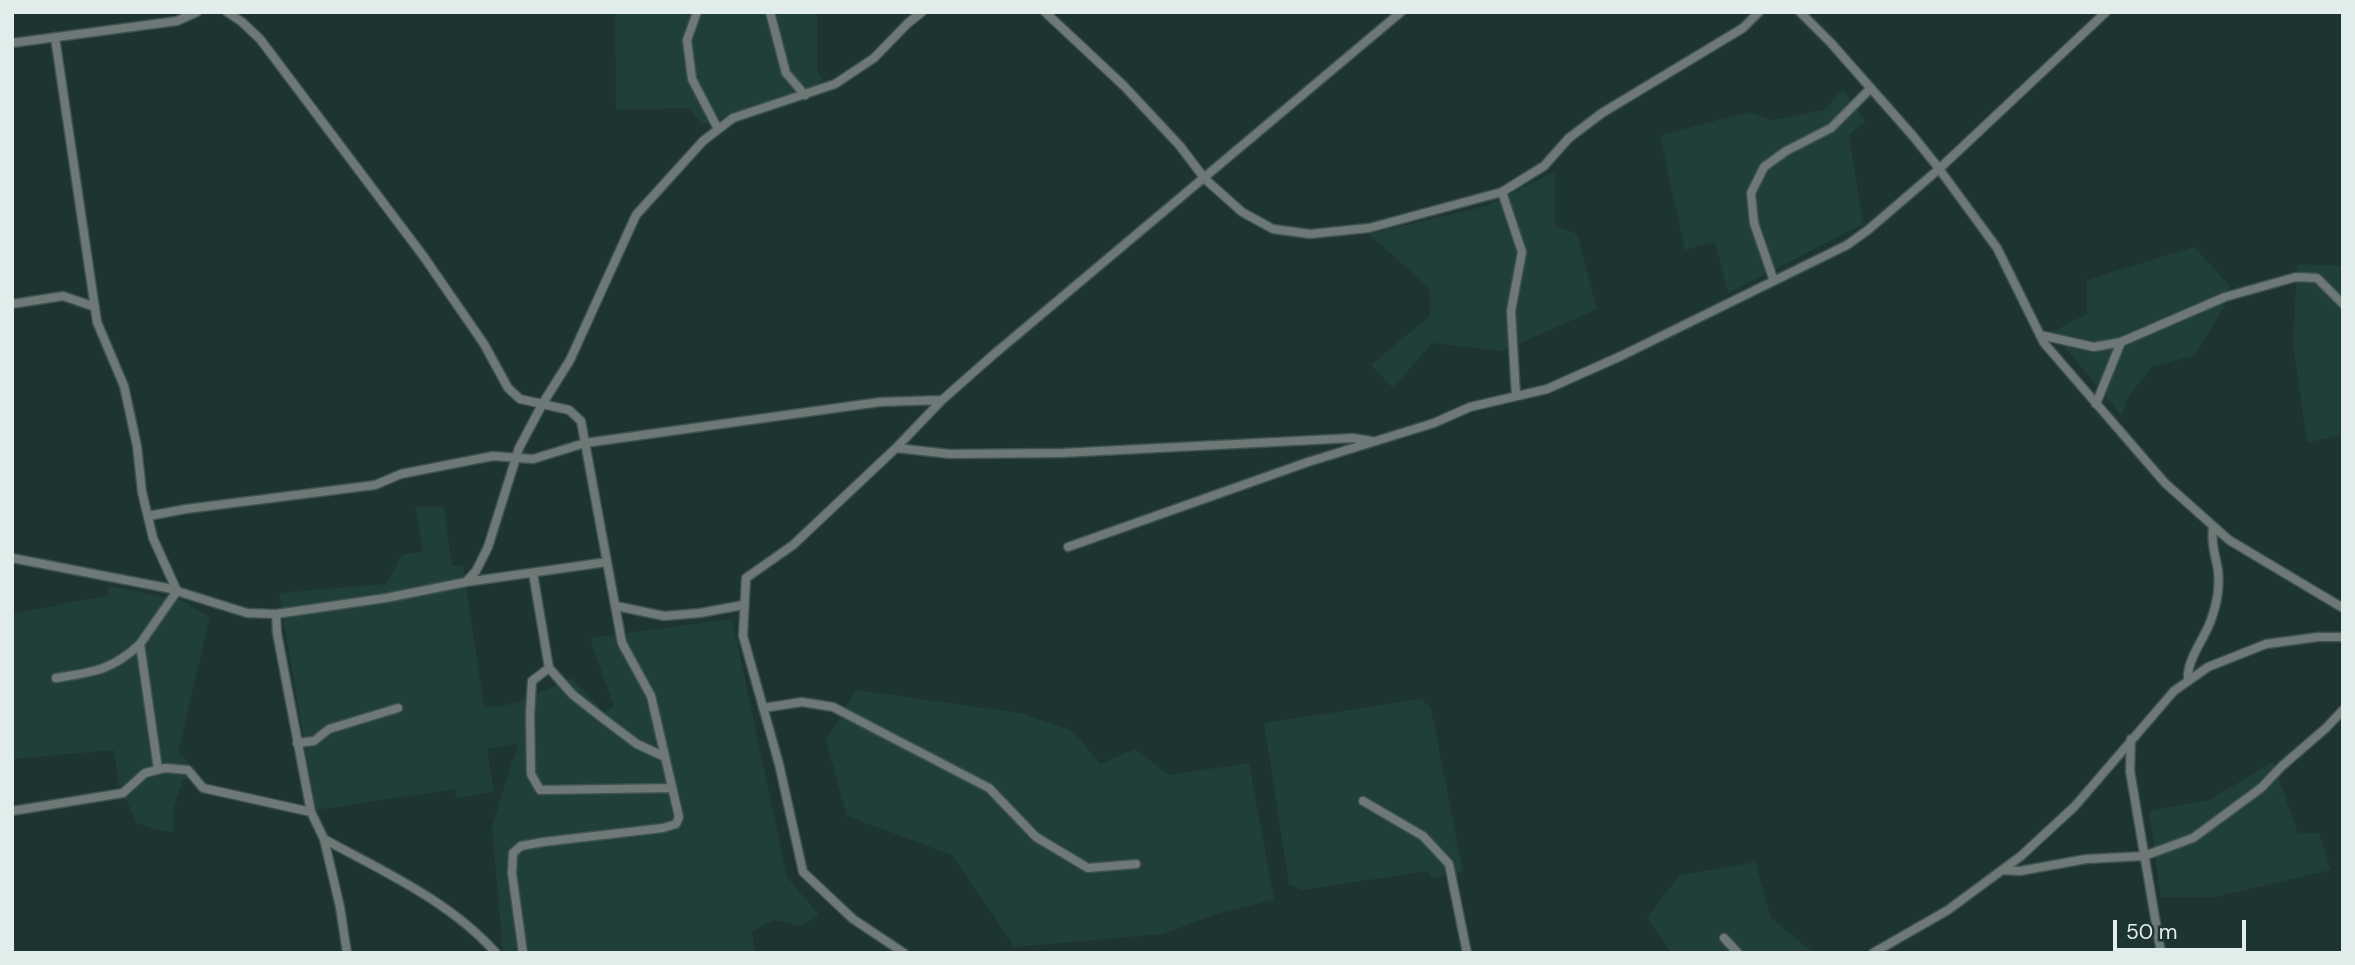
<!DOCTYPE html>
<style>
body{margin:0}
#map{position:relative;width:2355px;height:965px;overflow:hidden;background:#1e3430;font-family:"DM Sans",sans-serif}
canvas{display:block}
.frame{position:absolute;inset:0;border:14px solid #e0edeb;pointer-events:none}
.scale{position:absolute;left:2113px;top:920px;width:133px;height:32px;box-sizing:border-box;border:4px solid #e0edeb;border-top:0;padding-left:9px;font-size:21px;line-height:24px;white-space:nowrap;color:#e0edeb;-webkit-text-stroke:5px #1e3430;paint-order:stroke}
</style>
<div id="map">
<canvas width="2355" height="965"></canvas>
<div class="frame"></div>
<div class="scale">50 m</div>
</div>
<script>
const c = document.querySelector('canvas').getContext('2d');
c.lineJoin = 'round';
function paint(path, color) { c.fillStyle = color; c.fill(path, 'evenodd'); }
function strokePath(path, color, width, dash) { c.strokeStyle = color; c.lineWidth = width; c.lineCap = dash ? 'butt' : 'round'; c.setLineDash(dash || []); c.stroke(path); }
const built = new Path2D(`
 M 615,12 L 817,12 L 817,70 L 822,79 L 818,84 L 702,125 L 690,108 L 616,110 Z
 M 1843,89 L 1865,121 L 1849,135 L 1863,224 L 1728,293 L 1715,242 L 1685,250 L 1660,136 L 1747,112 L 1771,120 L 1824,110 Z
 M 1555,172 L 1555,226 L 1577,234 L 1597,309 L 1503,351 L 1432,343 L 1393,388 L 1371,365 L 1430,316 L 1430,289 L 1369,234 L 1486,206 Z
 M 2194,247 L 2229,285 L 2224,307 L 2195,355 L 2152,367 L 2127,398 L 2122,416 L 2052,332 L 2087,314 L 2087,280 Z
 M 2297,264 L 2341,266 L 2343,272 L 2343,434 L 2307,443 L 2293,344 Z
 M 415,507 L 444,507 L 452,566 L 463,566 L 484,707 L 499,707 L 521,701 L 572,678 L 604,712 L 614,707 L 590,638 L 732,619 L 787,877 L 819,915 L 801,926 L 774,920 L 752,931 L 755,953 L 503,953 L 492,827 L 518,743 L 487,749 L 494,792 L 457,798 L 455,789 L 316,810 L 279,593 L 386,584 L 402,555 L 423,552 Z
 M 108,586 L 181,600 L 210,617 L 178,752 L 198,772 L 183,780 L 174,807 L 173,832 L 150,828 L 137,823 L 119,785 L 114,750 L 12,759 L 12,614 L 109,595 Z
 M 856,690 L 1020,713 L 1072,730 L 1100,764 L 1135,749 L 1169,775 L 1249,763 L 1274,899 L 1218,914 L 1162,934 L 1015,947 L 952,855 L 847,816 L 826,741 Z
 M 1421,699 L 1431,708 L 1463,872 L 1432,878 L 1429,871 L 1301,890 L 1289,884 L 1264,723 Z
 M 2273,762 L 2298,834 L 2319,833 L 2331,870 L 2215,897 L 2161,897 L 2149,811 L 2209,800 Z
 M 1755,862 L 1771,918 L 1814,953 L 1671,953 L 1647,917 L 1680,875 Z`);
const lane = new Path2D(`
 M 227,12 L 242,22 L 260,39 L 424,257 L 484,344 L 508,388 L 520,399 L 569,410 L 581,421 L 622,643 L 651,696 L 679,817 L 676,824 L 663,828 L 543,842 L 521,846 L 513,853 L 512,873 L 523,953
 M 697,12 L 687,40 L 692,79 L 718,129
 M 770,12 L 786,73 L 805,95
 M 1045,12 L 1124,86 L 1180,146 L 1205,179 L 1242,212 L 1273,229 L 1310,234 L 1369,228 L 1502,192 L 1544,166 L 1569,138 L 1602,113 L 1743,28 L 1759,12
 M 1800,12 L 1831,43 L 1913,136 L 1937,166 L 1997,248 L 2044,343 L 2165,483 L 2229,540 L 2343,608
 M 55,37 L 97,322 L 124,386 L 137,446 L 142,492 L 153,538 L 177,591 L 140,644 L 158,769
 M 12,43 L 177,21 L 197,12
 M 1502,192 L 1522,252 L 1511,311 L 1516,396
 M 1774,281 L 1754,223 L 1751,193 L 1764,167 L 1786,151 L 1831,128 L 1871,88
 M 12,304 L 63,296 L 95,307
 M 2040,335 L 2094,347 L 2121,342 L 2225,297 L 2296,277 L 2317,278 L 2343,304
 M 2096,404 L 2121,342
 M 896,448 L 950,454 L 1062,453 L 1353,438 L 1371,441
 M 148,516 L 186,509 L 375,485 L 401,474 L 493,456 L 533,459 L 585,443 L 880,402 L 942,400
 M 1068,547 L 1308,462 L 1434,423 L 1470,407 L 1547,389 L 1621,356 L 1847,245 L 1868,230 L 1939,169 L 2106,12
 M 12,558 L 167,588 L 247,613 L 276,614 L 386,598 L 466,582 L 607,562
 M 533,573 L 549,668 L 573,695 L 605,720 L 637,744 L 665,757
 M 466,582 L 476,571 L 488,547 L 519,448 L 543,403 L 570,360 L 636,215 L 703,141 L 733,118 L 835,84 L 874,58 L 908,23 L 922,12
 M 616,606 L 664,616 L 700,613 L 743,605
 M 276,614 L 277,633 L 311,812 L 324,839 L 340,907 L 347,953
 M 549,668 L 532,681 L 530,715 L 531,774 L 540,790 L 672,788
 M 56,678 C 93,672 111,671 140,644
 M 2188,681 C 2186,660 2204,640 2211,620 C 2217,604 2220,586 2218,570 C 2215,554 2211,543 2213,526
 M 763,708 L 802,702 L 833,707 L 989,788 L 1036,837 L 1088,868 L 1136,864
 M 2131,739 L 2130,771 L 2161,953
 M 297,743 L 314,741 L 329,729 L 398,708
 M 1363,801 L 1423,836 L 1449,864 L 1467,953
 M 12,811 L 123,793 L 145,773 L 165,768 L 188,770 L 203,788 L 311,812
 M 324,839 C 384,872 450,901 496,953
 M 2002,870 L 2020,871 L 2086,859 L 2144,856 L 2193,838 L 2261,788 L 2282,766 L 2326,728 L 2343,710
 M 1724,938 L 1738,953
 M 904,953 L 853,919 L 803,872 L 779,764 L 743,636 L 746,578 L 793,545 L 896,448 L 942,400 L 993,355 L 1401,12
 M 1873,953 L 1948,910 L 2021,856 L 2075,806 L 2174,691 L 2208,667 L 2266,644 L 2318,637 L 2343,637`);
paint(built, '#203f3a');
strokePath(lane, '#3d524e', 11);
strokePath(lane, '#6e7876', 8);
</script>
